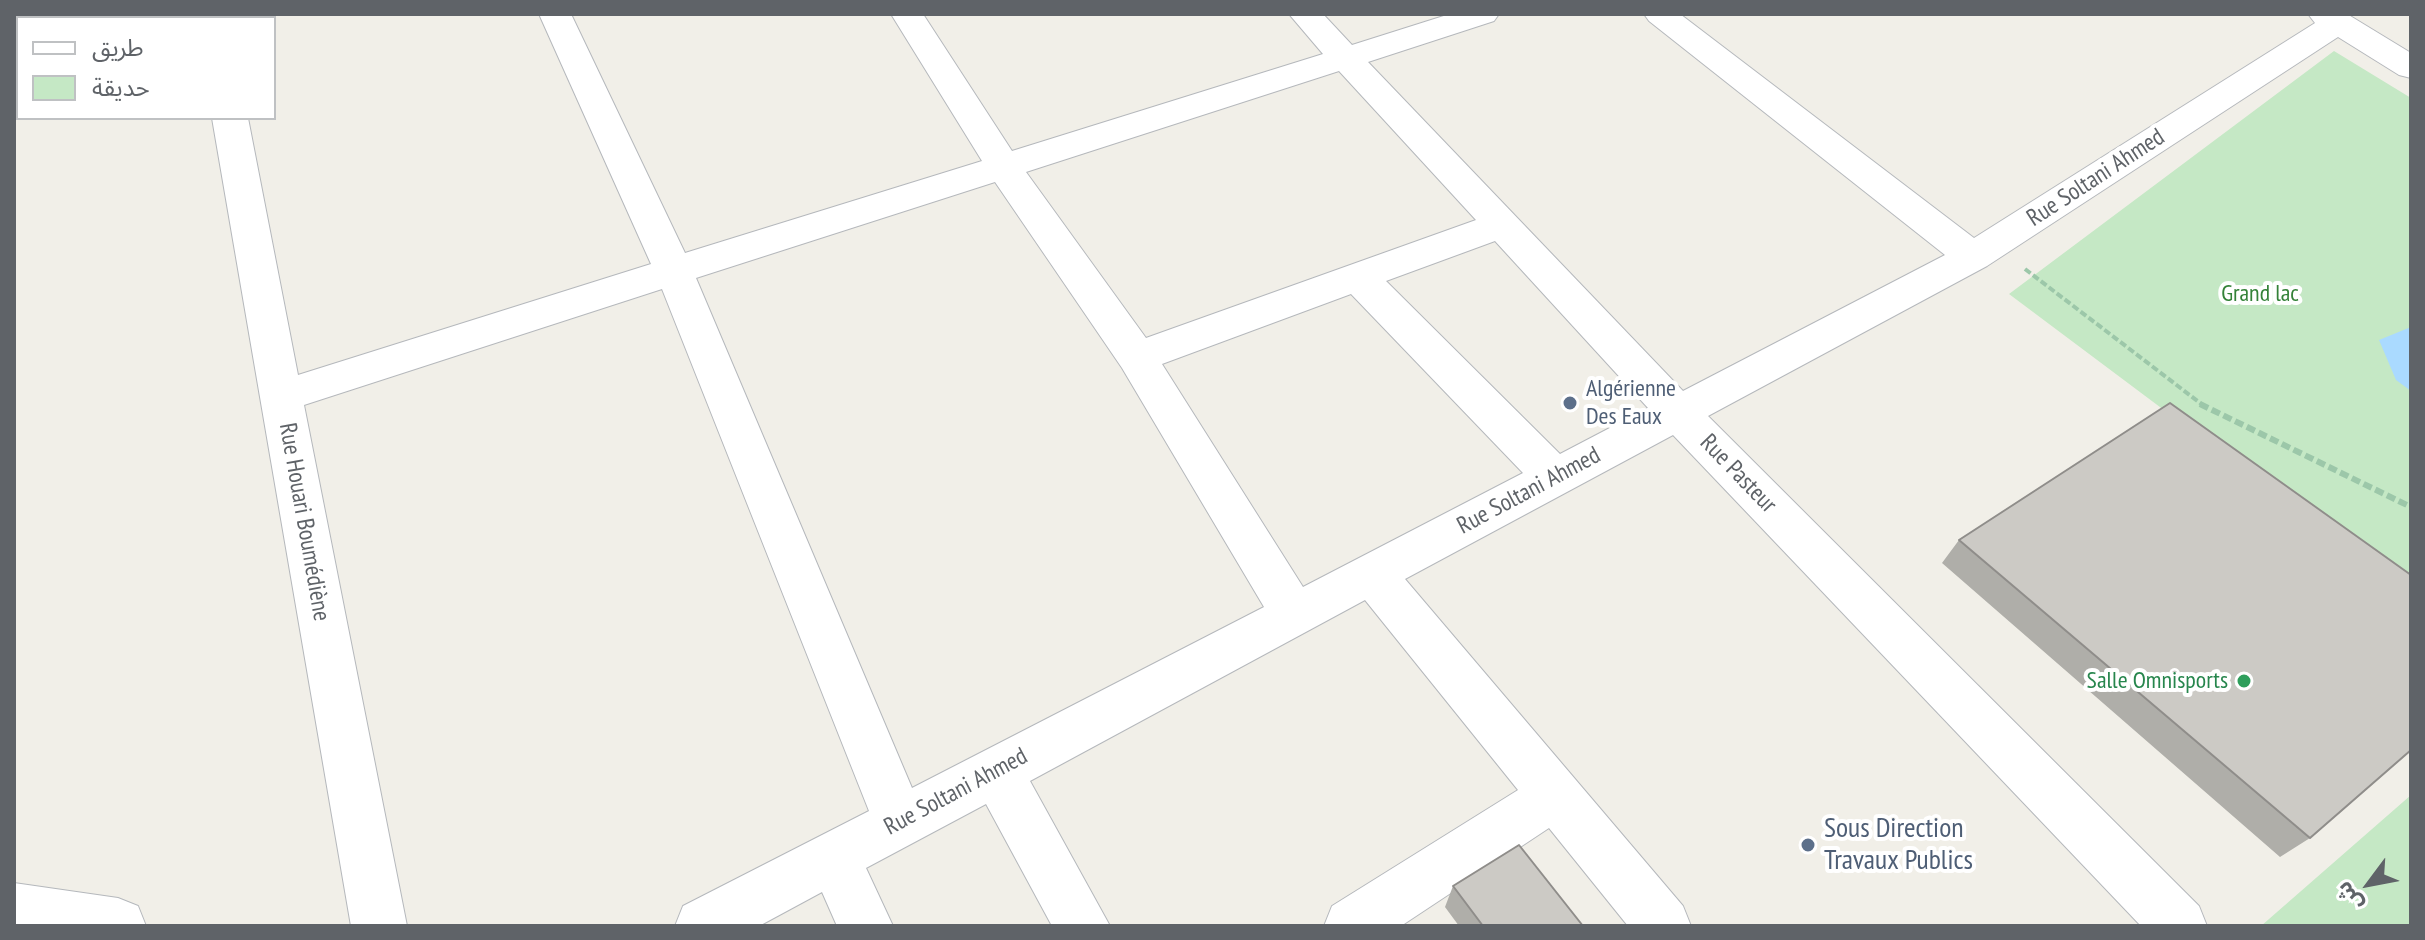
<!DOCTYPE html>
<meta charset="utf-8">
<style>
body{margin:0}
#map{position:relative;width:2425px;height:940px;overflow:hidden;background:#f1efe8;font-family:"PT Sans Narrow","Noto Sans Arabic",sans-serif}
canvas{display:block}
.frame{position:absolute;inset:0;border:16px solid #5f6368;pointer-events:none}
.legend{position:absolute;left:16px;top:16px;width:260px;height:104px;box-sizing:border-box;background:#fff;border:2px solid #bfc1c3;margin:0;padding:10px 14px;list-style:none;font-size:24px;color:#5f6368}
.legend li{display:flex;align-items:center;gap:16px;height:40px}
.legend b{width:40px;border:2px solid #bfc1c3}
.north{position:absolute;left:2329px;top:844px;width:80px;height:80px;-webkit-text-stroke:6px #fff;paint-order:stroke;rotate:238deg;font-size:22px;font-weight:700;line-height:32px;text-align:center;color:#5f6368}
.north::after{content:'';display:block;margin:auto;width:28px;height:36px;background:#5f6368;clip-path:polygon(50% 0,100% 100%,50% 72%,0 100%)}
</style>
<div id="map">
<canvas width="2425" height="940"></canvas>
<div class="frame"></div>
<ul class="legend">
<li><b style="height:10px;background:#fff"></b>طريق</li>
<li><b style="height:22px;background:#c5e8c5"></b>حديقة</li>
</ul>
<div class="north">ش</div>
</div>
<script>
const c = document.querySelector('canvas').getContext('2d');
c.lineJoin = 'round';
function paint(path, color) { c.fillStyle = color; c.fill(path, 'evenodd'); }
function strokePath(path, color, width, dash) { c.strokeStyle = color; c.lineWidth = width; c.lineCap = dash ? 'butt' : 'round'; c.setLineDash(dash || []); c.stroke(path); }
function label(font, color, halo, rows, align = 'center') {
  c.font = font + ' "PT Sans Narrow",sans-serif'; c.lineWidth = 8; c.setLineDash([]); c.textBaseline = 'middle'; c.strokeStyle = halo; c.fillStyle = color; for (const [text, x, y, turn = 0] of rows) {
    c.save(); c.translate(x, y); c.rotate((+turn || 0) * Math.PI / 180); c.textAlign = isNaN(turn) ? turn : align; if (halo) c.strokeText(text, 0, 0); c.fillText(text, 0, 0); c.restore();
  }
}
const green = new Path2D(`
 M 2334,51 L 2411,98 L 2411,595 L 2009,294 Z
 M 2411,795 L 2411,926 L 2261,926 Z`);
const water = new Path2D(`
 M 2411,327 L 2411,391 L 2396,380 L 2379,340 Z`);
const pathFar1 = new Path2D(`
 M 2025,269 L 2204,406`);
const path = new Path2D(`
 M 2200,404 L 2411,507`);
const street = new Path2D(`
 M 194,14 L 226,14 L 227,18 L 195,18 Z
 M 539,14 L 571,14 L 685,253 L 982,161 L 891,14 L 923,14 L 1012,151 L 1323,54 L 1289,14 L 1323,14 L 1352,45 L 1450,14 L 1499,14 L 1494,21 L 1368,62 L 1683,391 L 1945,255 L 1649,21 L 1644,14 L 1680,14 L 1974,238 L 2315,23 L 2308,14 L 2347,14 L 2411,53 L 2411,78 L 2399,75 L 2338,37 L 1987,266 L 1708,416 L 2199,906 L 2207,926 L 2141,926 L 1673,435 L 1405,579 L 1683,906 L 1691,926 L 1628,926 L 1549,828 L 1401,926 L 1324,926 L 1332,906 L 1518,790 L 1365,600 L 1030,781 L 1110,926 L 1052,926 L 986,804 L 866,868 L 893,926 L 837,926 L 822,892 L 759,926 L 675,926 L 683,906 L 869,811 L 662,289 L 304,405 L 407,926 L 351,926 L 212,118 L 248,118 L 298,375 L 651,264 ZM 1339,71 L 1476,220 L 1146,338 L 1026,172 ZM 995,182 L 1122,368 L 1264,607 L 912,788 L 696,278 ZM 1495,241 L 1648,408 L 1560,454 L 1386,281 ZM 1351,294 L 1523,473 L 1303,587 L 1162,364 Z
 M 14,883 L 118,898 L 138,906 L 146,926 L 14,926 Z`);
const secondary = new Path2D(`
 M 167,14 L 210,14 L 207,18 L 164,18 Z
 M 18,55 L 18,76 L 14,77 L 14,56 Z`);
const wall = new Path2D(`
 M 1959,540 L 2310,838 L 2280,857 L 1942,563 Z
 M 1453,886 L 1583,926 L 1459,926 L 1445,907 Z`);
const building = new Path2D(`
 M 2170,403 L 2411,575 L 2411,750 L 2310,838 L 1959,540 Z
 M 1519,845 L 1583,926 L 1483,926 L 1453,886 Z`);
const markers = [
 [1570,403,8,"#5c6f8a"],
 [2244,681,8,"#2e9e5b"],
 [1808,845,8,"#5c6f8a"]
];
const streetNames = [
 ["Rue Soltani Ahmed",2096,178,-33],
 ["Rue Pasteur",1738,474,46],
 ["Rue Soltani Ahmed",1529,491,-28],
 ["Rue Houari Boumédiène",304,522,80],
 ["Rue Soltani Ahmed",956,792,-28]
];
const parkNames = [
 ["Grand lac",2260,294]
];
const serviceNames = [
 ["Algérienne",1586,389],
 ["Des Eaux",1586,417]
];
const leisureNames = [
 ["Salle Omnisports",2228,681]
];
const nearServicenames = [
 ["Sous Direction",1824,829],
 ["Travaux Publics",1824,861]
];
paint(green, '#c5e8c5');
paint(water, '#aadaff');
strokePath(street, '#b5b8bc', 2);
strokePath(secondary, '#b6babf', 2);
strokePath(pathFar1, '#9cc7a9', 4, [7, 3]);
strokePath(path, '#9cc7a9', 6, [9, 4]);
paint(street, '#fff');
paint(secondary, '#fff');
paint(wall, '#afaea9');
paint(building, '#cccac5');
strokePath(building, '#8f8d8a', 2);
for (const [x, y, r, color] of markers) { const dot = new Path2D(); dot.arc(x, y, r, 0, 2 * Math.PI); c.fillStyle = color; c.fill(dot); strokePath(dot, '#fff', 3); }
label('24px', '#5f6368', '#fff', streetNames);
label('24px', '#348238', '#fff', parkNames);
label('24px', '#4e5e75', '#fff', serviceNames, 'left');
label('24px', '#27864d', '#fff', leisureNames, 'right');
label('28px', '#4e5e75', '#fff', nearServicenames, 'left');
</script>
